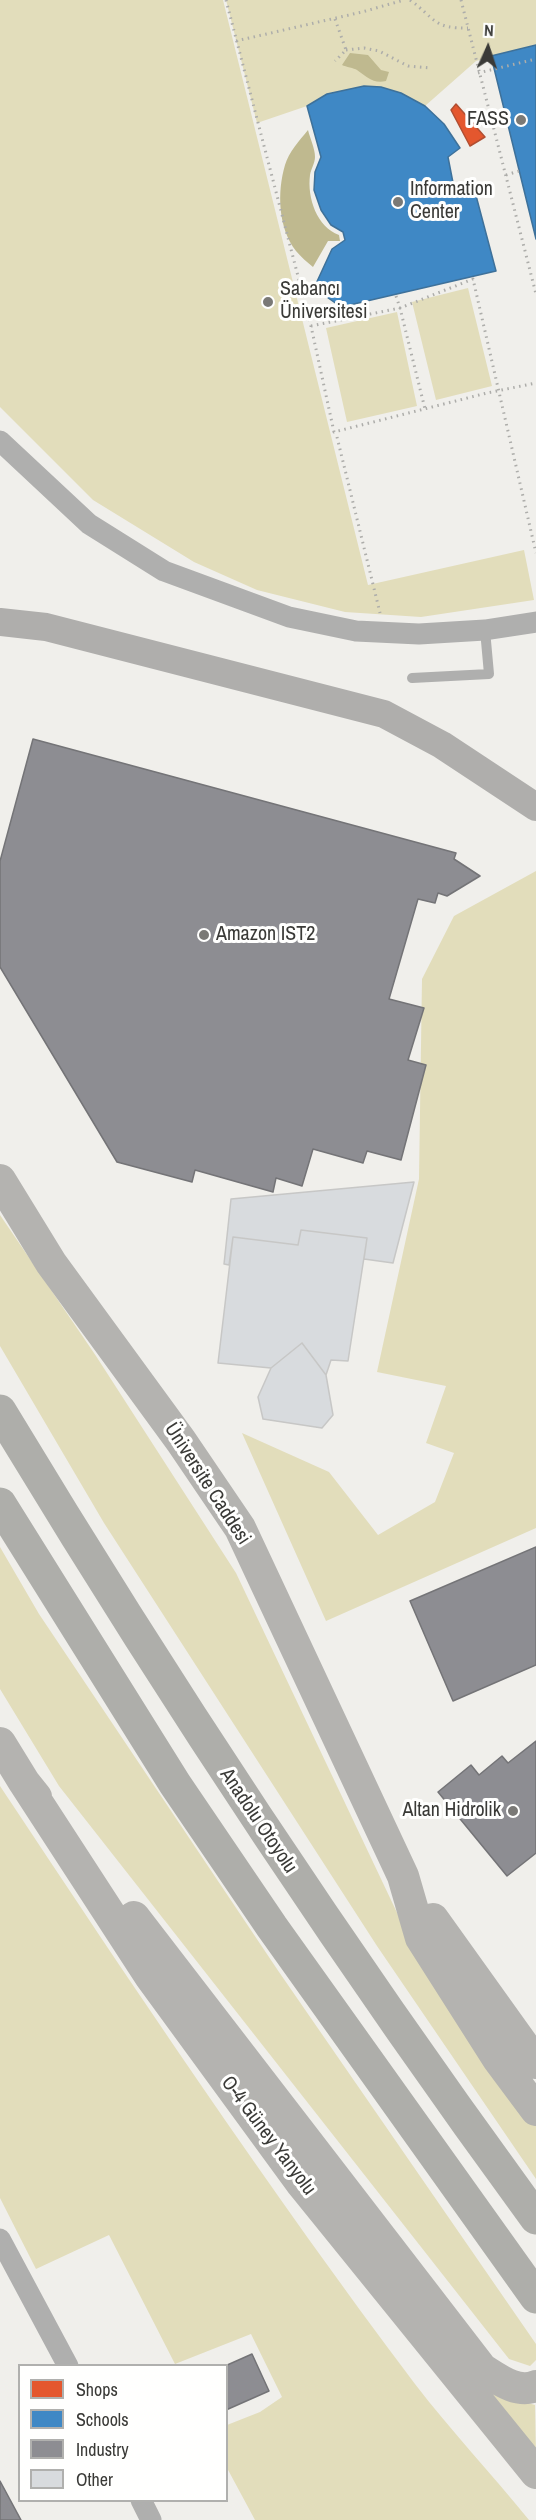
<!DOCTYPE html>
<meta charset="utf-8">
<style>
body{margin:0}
#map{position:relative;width:536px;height:2520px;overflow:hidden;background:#f0efeb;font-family:"Archivo Narrow",sans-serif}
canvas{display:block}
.legend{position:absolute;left:18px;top:2364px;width:210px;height:138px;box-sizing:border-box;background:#fffffe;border:2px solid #b0b0ae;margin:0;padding:8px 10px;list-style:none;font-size:18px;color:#3a3a37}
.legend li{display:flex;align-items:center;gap:12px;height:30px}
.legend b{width:30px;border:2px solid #b0b0ae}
.north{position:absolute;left:458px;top:18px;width:60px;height:60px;-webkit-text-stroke:4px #fffffe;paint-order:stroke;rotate:3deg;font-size:16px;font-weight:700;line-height:24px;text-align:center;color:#3a3a37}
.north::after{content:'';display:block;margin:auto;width:21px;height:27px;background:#3a3a37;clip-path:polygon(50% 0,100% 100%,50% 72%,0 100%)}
</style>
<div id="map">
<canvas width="536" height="2520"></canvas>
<ul class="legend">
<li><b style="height:16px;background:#e4572e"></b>Shops</li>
<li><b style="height:16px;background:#3f88c5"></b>Schools</li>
<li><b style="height:16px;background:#8d8d92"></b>Industry</li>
<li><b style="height:16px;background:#d8dbde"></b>Other</li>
</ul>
<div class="north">N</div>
</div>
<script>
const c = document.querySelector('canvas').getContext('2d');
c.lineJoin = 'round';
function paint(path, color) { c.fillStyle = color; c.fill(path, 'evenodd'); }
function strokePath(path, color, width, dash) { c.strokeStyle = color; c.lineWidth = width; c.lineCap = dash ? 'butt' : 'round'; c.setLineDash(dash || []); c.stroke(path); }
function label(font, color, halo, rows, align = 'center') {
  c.font = font + ' "Archivo Narrow",sans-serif'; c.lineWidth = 6; c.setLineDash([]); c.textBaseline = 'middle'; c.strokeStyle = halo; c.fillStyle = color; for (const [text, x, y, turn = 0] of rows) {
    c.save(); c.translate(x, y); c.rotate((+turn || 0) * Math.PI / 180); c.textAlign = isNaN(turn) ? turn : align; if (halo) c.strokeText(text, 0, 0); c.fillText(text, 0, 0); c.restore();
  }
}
const green = new Path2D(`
 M 0,0 L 223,0 L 368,585 L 524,550 L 534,600 L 421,617 L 345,612 L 257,590 L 194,562 L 93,500 L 0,407 Z
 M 226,0 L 536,0 L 536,45 L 476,61 L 425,106 L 401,93 L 364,86 L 330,94 L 307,106 L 257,123 Z
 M 468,288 L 492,386 L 436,400 L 412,302 Z
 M 397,312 L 417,406 L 347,422 L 326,328 Z
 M 536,871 L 536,1528 L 326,1621 L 242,1433 L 329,1472 L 378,1535 L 435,1502 L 454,1453 L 426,1443 L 446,1386 L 377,1372 L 419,1179 L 422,979 L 454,916 Z
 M 0,1215 L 96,1356 L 236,1573 L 400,1919 L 536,2119 L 536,2179 L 377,1946 L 104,1523 L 0,1346 Z
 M 0,1547 L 39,1614 L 279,1972 L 536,2344 L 536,2360 L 530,2366 L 509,2359 L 59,1786 L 0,1689 Z
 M 0,1786 C 134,1988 269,2190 415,2384 C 451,2431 492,2474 529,2520 L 255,2520 L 227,2468 L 227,2425 L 260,2412 L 282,2397 L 251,2334 L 175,2364 L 109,2235 L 36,2269 L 0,2198 Z
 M 491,2393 L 535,2405 L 536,2456 Z`);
const water = new Path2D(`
 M 350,53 L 368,55 L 381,70 L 389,72 L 386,81 C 373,84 367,77 357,70 C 354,68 346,67 342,65 Z
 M 308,130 C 310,138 315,149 315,157 C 315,163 311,169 310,175 C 307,198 317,227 339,235 L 340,241 L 328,241 L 313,267 C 307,262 301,257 296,251 C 278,228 277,192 285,165 C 289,152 299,141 308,130 Z`);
const shops = new Path2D(`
 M 456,104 L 485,137 L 470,146 L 451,110 Z`);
const schools = new Path2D(`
 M 536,45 L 536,239 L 491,56 Z
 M 364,86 L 381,87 L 401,93 L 425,106 L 444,124 L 460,148 L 448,157 L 455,193 L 474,188 L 496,271 L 341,307 L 314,288 L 332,249 L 345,240 L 343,232 L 331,225 L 321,210 L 314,190 L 315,172 L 321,157 L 307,106 L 327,94 Z`);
const industry = new Path2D(`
 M 33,739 L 456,853 L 454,859 L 480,876 L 447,896 L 438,893 L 435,903 L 418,899 L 389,999 L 424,1008 L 408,1060 L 426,1065 L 401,1160 L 367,1151 L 363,1163 L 313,1149 L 302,1186 L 276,1178 L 273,1192 L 195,1170 L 192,1182 L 117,1162 L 0,967 L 0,861 Z
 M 536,1547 L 536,1665 L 453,1701 L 410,1601 Z
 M 536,1741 L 536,1853 L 507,1876 L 438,1792 L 471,1765 L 479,1775 L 502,1756 L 508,1763 Z
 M 252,2354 L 269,2391 L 226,2410 L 225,2366 Z
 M 0,2481 L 21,2520 L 0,2520 Z`);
const building = new Path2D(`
 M 414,1182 L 393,1263 L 364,1259 L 367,1238 L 301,1230 L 298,1245 L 233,1237 L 229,1265 L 224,1264 L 231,1199 Z
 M 301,1230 L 367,1238 L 348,1361 L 331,1360 L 326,1375 L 302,1343 L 271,1368 L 218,1363 L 233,1237 L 298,1245 Z
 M 302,1343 L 326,1375 L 333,1415 L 322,1428 L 263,1419 L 258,1397 L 271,1368 Z`);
const path = new Path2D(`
 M 226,0 L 311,326 L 334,432 L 487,393 L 536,383
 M 410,0 C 435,18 433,29 468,28
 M 461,0 L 536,294
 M 335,19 L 346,50 L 335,61
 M 236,41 L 362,12 L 404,0
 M 346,50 L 364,48 L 379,51 L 408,66 L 431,68
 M 478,73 L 536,59
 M 506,175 L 519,171
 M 396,296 L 400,308 L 473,279 L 536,553
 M 311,326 L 400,308 L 425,409
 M 337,437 L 380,613`);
const lane = new Path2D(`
 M 412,678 L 489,674 L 485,630`);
const street = new Path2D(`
 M 0,441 L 89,524 L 164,571 L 289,617 L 356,631 L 419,634 L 485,630 L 536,622
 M 0,2239 L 68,2366
 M 141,2500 L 151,2520`);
const secondary = new Path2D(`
 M 0,622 L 46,627 L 384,714 L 442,745 L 536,807`);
const primary = new Path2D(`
 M 0,1180 L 51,1263 L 181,1441 L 240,1528 L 403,1876 L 421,1938 L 498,2059 L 536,2110
 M 0,1743 L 24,1782 L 36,1797
 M 24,1782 L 150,1976 L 302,2184 L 536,2473
 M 134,1917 L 482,2369 C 498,2379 517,2394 536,2386
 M 433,1919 L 536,2063`);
const highway = new Path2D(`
 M 0,1411 C 167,1688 345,1957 536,2218
 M 0,1504 L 175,1784 L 272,1927 L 536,2297`);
const markers = [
 [521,120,6,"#7a7976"],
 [398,202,6,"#7a7976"],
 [268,302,6,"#7a7976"],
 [204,935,6,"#7a7976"],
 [513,1811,6,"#7a7976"]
];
const poiNames = [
 ["FASS",509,120,"right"],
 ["Information",410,190],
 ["Center",410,213],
 ["Sabancı",280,290],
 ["Üniversitesi",280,313],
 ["Amazon IST2",216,935],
 ["Altan Hidrolik",501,1811,"right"]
];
const streetNames = [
 ["Üniversite Caddesi",207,1484,57],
 ["Anadolu Otoyolu",258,1821,56],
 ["O-4 Güney Yanyolu",268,2136,53]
];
paint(green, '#e2ddbb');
paint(water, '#bfb98f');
paint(shops, '#e4572e');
strokePath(shops, '#b14e31', 1.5);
paint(schools, '#3f88c5');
strokePath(schools, '#3e719a', 1.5);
paint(industry, '#8d8d92');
strokePath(industry, '#747477', 1.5);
paint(building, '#d8dbde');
strokePath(building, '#c7c7c6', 1.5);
strokePath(path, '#adadaa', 3, [1.5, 4.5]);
strokePath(lane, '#afafae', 10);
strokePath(street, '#afafae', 21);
strokePath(secondary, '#afaeac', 28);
strokePath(primary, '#b4b3b0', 32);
strokePath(highway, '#aeaeaa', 33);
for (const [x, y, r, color] of markers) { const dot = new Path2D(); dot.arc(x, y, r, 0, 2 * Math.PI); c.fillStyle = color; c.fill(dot); strokePath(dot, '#fffffe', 2); }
label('20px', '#3a3a37', '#fffffe', poiNames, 'left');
label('20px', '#3a3a37', '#fffffe', streetNames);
</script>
